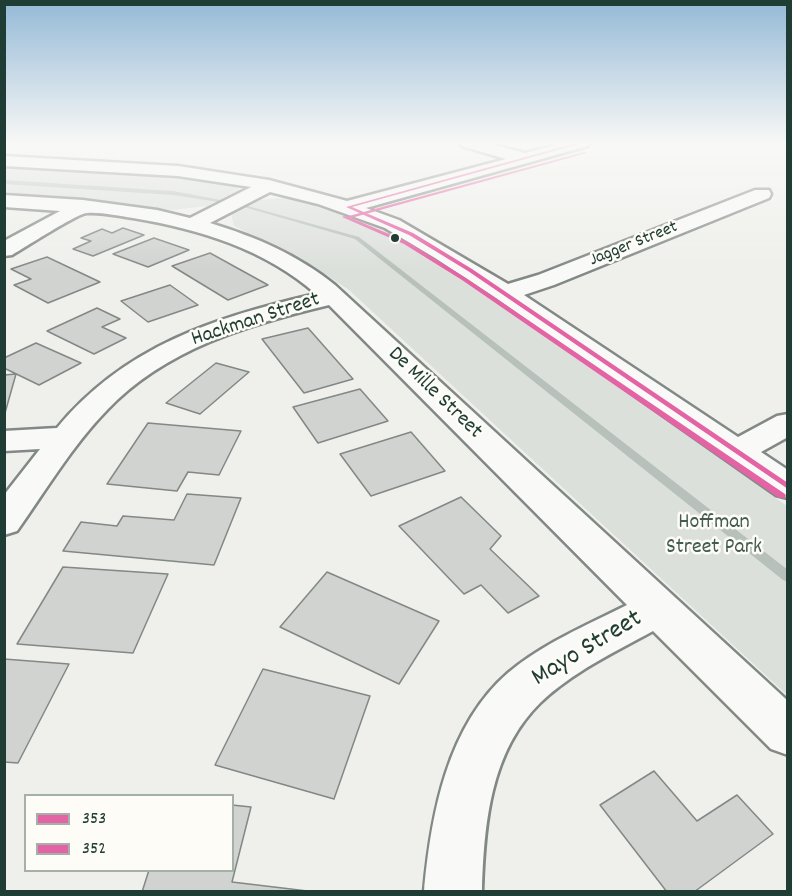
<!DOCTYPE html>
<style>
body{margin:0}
#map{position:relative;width:792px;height:896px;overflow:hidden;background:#eff0ec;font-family:Dekko,sans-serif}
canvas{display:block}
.frame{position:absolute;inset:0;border:6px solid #1f3d34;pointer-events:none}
.legend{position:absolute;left:24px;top:794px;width:210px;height:78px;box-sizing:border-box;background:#fdfcf7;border:2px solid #a4b0a9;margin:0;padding:8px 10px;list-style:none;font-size:18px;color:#1f3d34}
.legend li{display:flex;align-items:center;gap:12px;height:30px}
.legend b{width:30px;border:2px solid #a4b0a9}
</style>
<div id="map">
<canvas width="792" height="896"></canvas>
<div class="frame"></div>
<ul class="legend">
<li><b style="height:8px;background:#e463a4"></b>353</li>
<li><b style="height:8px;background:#e463a4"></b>352</li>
</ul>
</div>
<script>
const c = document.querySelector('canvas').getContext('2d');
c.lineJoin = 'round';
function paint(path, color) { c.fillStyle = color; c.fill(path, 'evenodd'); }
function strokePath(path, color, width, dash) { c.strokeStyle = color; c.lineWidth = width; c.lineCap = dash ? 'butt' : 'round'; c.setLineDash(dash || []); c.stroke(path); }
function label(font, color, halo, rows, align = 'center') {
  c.font = font + ' Dekko,sans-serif'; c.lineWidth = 5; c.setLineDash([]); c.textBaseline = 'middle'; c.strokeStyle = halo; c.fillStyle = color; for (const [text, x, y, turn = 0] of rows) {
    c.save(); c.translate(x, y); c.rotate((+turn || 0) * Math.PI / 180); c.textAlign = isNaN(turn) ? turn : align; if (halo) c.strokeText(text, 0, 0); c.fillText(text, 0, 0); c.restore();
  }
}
const green = new Path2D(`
 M 4,165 L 195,175 L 235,182 L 239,190 L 207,206 L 172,210 L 5,196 Z
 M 280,198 L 293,198 L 393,232 L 491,294 L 787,506 L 787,695 L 349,290 L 305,261 L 234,226 L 231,214 L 260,200 Z`);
const stream = new Path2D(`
 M 4,180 L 173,191 L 221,200 L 218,202 L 173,195 L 4,184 Z
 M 244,205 L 359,237 L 788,570 L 788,582 L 783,580 L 355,239 L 244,207 Z`);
const building = new Path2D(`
 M 123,228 L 144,235 L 93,256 L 73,249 L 91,241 L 81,238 L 102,229 L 112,233 Z
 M 154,238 L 189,250 L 148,267 L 113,254 Z
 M 210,253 L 268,285 L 228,300 L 172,266 Z
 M 47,257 L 100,282 L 48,303 L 14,285 L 31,279 L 11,269 Z
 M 170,285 L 198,305 L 148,322 L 121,301 Z
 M 97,308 L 120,319 L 102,327 L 126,338 L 94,354 L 47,331 Z
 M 308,328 L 353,379 L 304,393 L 262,339 Z
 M 36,343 L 81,363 L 39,385 L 4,368 L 4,358 Z
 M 216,363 L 249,372 L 200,414 L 166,403 Z
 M 16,374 L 5,413 L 4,413 L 4,375 Z
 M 360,389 L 388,421 L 318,443 L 293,407 Z
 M 148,423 L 241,431 L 219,475 L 188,472 L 177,491 L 107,484 Z
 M 411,432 L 445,471 L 371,496 L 340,454 Z
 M 187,494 L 241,498 L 214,565 L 63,551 L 81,522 L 117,526 L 123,516 L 174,520 Z
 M 461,497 L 501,536 L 490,549 L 539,596 L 508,613 L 481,585 L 464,594 L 399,526 Z
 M 63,567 L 168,574 L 133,653 L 17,644 Z
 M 327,572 L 439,621 L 399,684 L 280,627 Z
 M 4,659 L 69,664 L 18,763 L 4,762 Z
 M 263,669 L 370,696 L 334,799 L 215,765 Z
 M 654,771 L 697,821 L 737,795 L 773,834 L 694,892 L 667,892 L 600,805 Z
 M 232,805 L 251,807 L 232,882 L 316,892 L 142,892 L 149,870 L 232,870 Z`);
const minor = new Path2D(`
 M 460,143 L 487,143 L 525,153 L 563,143 L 590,143 L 588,146 L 366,208 L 399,220 L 508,284 L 538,275 L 755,190 L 769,190 L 771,194 L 769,198 L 554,285 L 524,295 L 738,437 L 777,416 L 788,414 L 788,437 L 761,452 L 788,470 L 788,498 L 776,495 L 496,298 L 435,258 L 385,228 L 318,204 L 270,192 L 210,223 C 256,237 298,255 335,285 L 788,701 L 788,755 L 771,749 L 653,631 C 615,652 572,672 540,703 C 490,752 484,825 482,892 L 424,892 C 431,815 447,726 508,673 C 542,644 587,625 627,605 L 329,305 C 249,324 165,349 107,410 C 72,446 46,490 17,531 L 4,535 L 4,495 L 40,449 L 4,451 L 4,431 L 57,428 C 125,346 215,317 316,294 C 265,249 199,229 133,218 C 118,216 102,212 87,213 C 78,213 24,248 12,255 L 4,256 L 4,241 L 60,211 L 4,207 L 4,195 L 83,200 L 157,210 L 190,218 L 251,187 L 178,176 L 4,166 L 4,156 L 178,166 L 269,180 L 347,201 L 506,159 L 462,146 Z`);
const bus1 = new Path2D(`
 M 576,143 L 583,143 L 352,207 L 413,233 L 472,269 L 788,483 L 788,489 L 468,271 L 409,235 L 346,207 Z`);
const bus2 = new Path2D(`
 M 584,152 L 587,153 L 351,218 L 408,242 L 466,278 L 785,494 L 786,496 L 785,498 L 779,498 L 462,280 L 404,244 L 342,217 L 344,216 L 349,217 L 349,216 Z`);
const markers = [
 [395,238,5,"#1f3d34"]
];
const farStreetnames = [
 ["Jagger Street",634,245,-22]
];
const streetNames = [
 ["Hackman Street",256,321,-18],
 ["De Mille Street",434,394,44]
];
const parkNames = [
 ["Hoffman",714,524],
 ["Street Park",714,549]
];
const nearStreetnames = [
 ["Mayo Street",588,650,-31]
];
paint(green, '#dce0db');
paint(stream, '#b7c0ba');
paint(building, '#d1d3d0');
strokePath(building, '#828885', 1.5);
strokePath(minor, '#828885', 5);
paint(minor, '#f9f9f7');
paint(bus1, '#e463a4');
paint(bus2, '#e463a4');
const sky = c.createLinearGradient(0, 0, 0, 269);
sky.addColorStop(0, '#94b9d6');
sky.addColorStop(0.53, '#f8f8f6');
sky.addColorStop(1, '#f8f8f600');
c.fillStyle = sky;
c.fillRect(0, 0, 792, 269);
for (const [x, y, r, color] of markers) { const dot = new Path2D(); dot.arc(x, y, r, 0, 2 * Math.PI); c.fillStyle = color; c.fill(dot); strokePath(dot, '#fdfcf7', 2); }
label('18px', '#1f3d34', '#fdfcf7', farStreetnames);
label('22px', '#1f3d34', '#fdfcf7', streetNames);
label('22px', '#425b53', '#fdfcf7', parkNames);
label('27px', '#1f3d34', '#fdfcf7', nearStreetnames);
</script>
